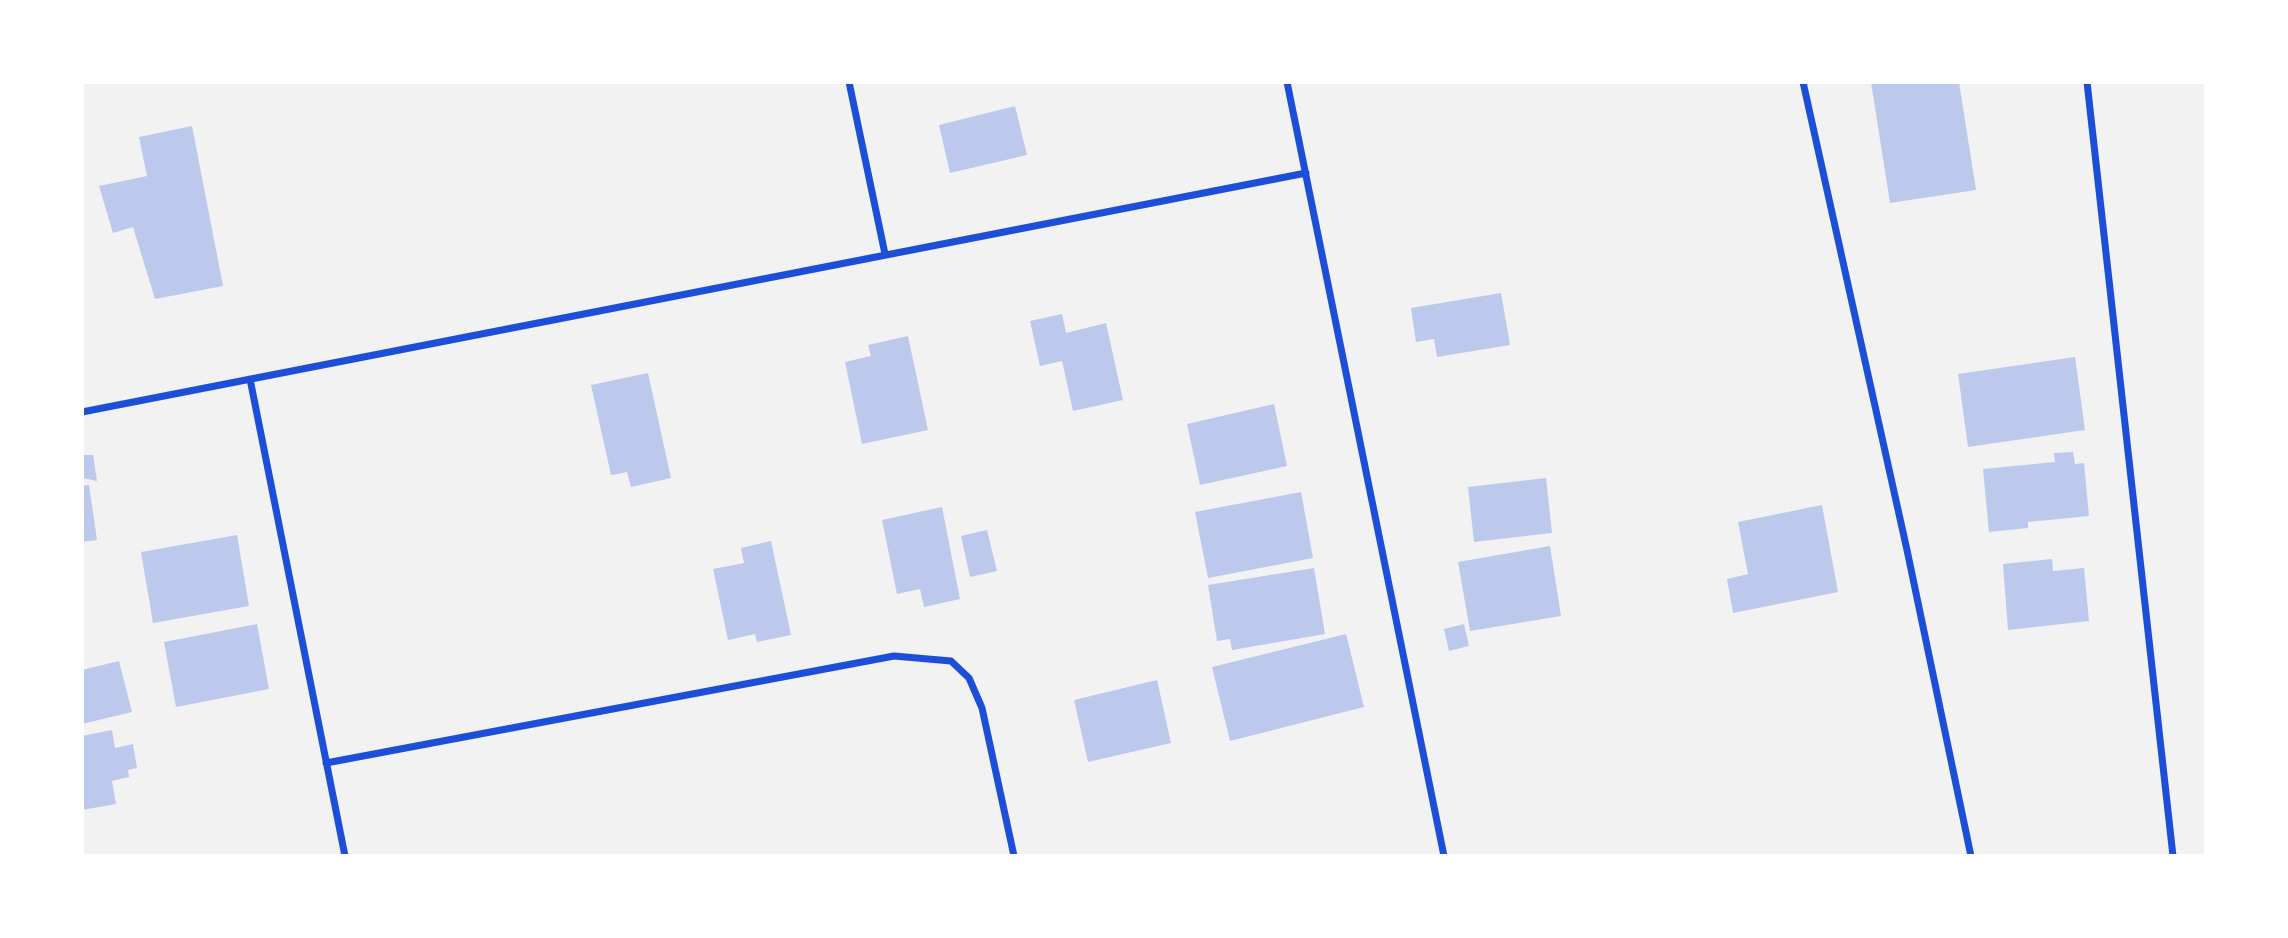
<!DOCTYPE html>
<style>
body{margin:0}
#map{position:relative;width:2288px;height:938px;overflow:hidden;background:#f2f2f2;font-family:"Crimson Pro",serif}
canvas{display:block}
.frame{position:absolute;inset:0;border:84px solid #fff;pointer-events:none}
</style>
<div id="map">
<canvas width="2288" height="938"></canvas>
<div class="frame"></div>
</div>
<script>
const c = document.querySelector('canvas').getContext('2d');
c.lineJoin = 'round';
function paint(path, color) { c.fillStyle = color; c.fill(path, 'evenodd'); }
function strokePath(path, color, width, dash) { c.strokeStyle = color; c.lineWidth = width; c.lineCap = dash ? 'butt' : 'round'; c.setLineDash(dash || []); c.stroke(path); }
const building = new Path2D(`
 M 1871,82 L 1959,82 L 1976,190 L 1890,203 Z
 M 1015,106 L 1027,155 L 950,173 L 939,125 Z
 M 192,126 L 223,286 L 155,299 L 133,227 L 113,233 L 99,186 L 147,176 L 139,137 Z
 M 1501,293 L 1510,345 L 1437,357 L 1434,339 L 1416,342 L 1411,308 Z
 M 1062,314 L 1066,333 L 1106,323 L 1123,400 L 1073,411 L 1062,361 L 1040,366 L 1030,321 Z
 M 908,336 L 928,430 L 862,444 L 845,362 L 871,356 L 868,345 Z
 M 2075,357 L 2085,430 L 1968,447 L 1958,374 Z
 M 648,373 L 671,478 L 631,487 L 627,472 L 611,475 L 591,385 Z
 M 1274,404 L 1287,466 L 1200,485 L 1187,424 Z
 M 2073,452 L 2075,464 L 2084,463 L 2089,516 L 2028,522 L 2028,528 L 1989,532 L 1983,469 L 2055,462 L 2054,453 Z
 M 82,455 L 93,455 L 97,481 L 82,478 Z
 M 1546,478 L 1552,533 L 1474,542 L 1468,487 Z
 M 89,485 L 97,540 L 82,542 L 82,486 Z
 M 1301,492 L 1313,558 L 1208,578 L 1195,512 Z
 M 1822,505 L 1838,592 L 1733,613 L 1727,579 L 1748,574 L 1738,522 Z
 M 942,507 L 960,599 L 924,607 L 920,589 L 897,594 L 882,520 Z
 M 987,530 L 997,571 L 970,577 L 961,536 Z
 M 237,535 L 249,606 L 153,623 L 141,552 Z
 M 771,541 L 791,635 L 757,642 L 755,634 L 728,640 L 713,569 L 744,563 L 741,548 Z
 M 1550,546 L 1561,616 L 1470,631 L 1458,562 Z
 M 2052,559 L 2053,571 L 2084,568 L 2089,621 L 2008,630 L 2003,564 Z
 M 1314,568 L 1325,634 L 1232,650 L 1230,639 L 1217,641 L 1208,585 Z
 M 257,624 L 269,689 L 176,707 L 164,642 Z
 M 1464,624 L 1469,646 L 1449,651 L 1444,629 Z
 M 1346,634 L 1364,707 L 1230,741 L 1212,667 Z
 M 119,661 L 132,712 L 82,724 L 82,670 Z
 M 1157,680 L 1171,743 L 1088,762 L 1074,700 Z
 M 112,730 L 115,748 L 133,744 L 137,768 L 128,770 L 129,777 L 112,781 L 116,804 L 82,810 L 82,736 Z`);
const minor = new Path2D(`
 M 849,82 L 885,254
 M 1287,82 L 1444,856
 M 1803,82 L 1907,550 L 1971,856
 M 2087,82 L 2173,856
 M 250,379 L 345,856
 M 82,412 L 1306,173
 M 326,763 L 894,656 L 951,661 L 969,678 L 982,708 L 1014,856`);
paint(building, '#bdc9ec');
strokePath(minor, '#1d4ed8', 7);
</script>
